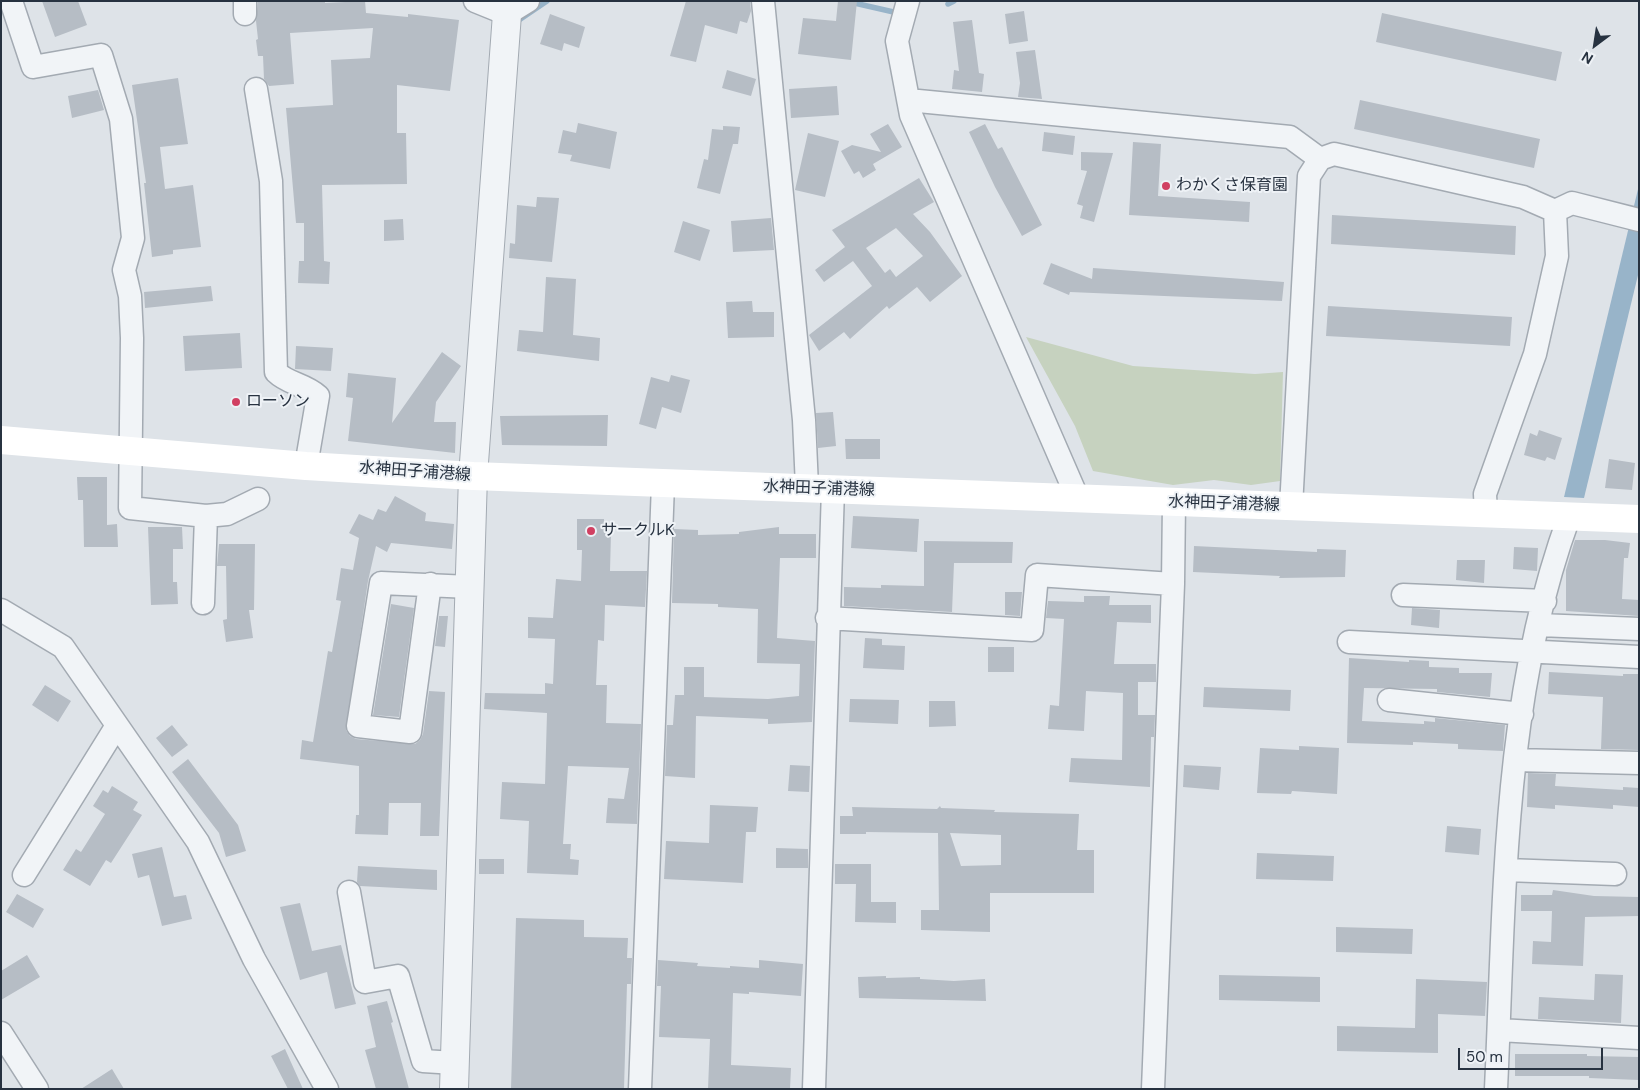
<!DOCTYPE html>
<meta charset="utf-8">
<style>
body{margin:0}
#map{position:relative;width:1640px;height:1090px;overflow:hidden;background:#dee3e8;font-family:"DM Sans",sans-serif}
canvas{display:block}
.frame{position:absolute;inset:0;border:2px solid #273240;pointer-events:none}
.north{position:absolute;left:1570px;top:20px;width:50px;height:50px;-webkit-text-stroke:4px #eef2f6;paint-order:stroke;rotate:211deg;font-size:14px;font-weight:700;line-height:20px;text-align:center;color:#273240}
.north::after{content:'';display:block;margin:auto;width:18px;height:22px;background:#273240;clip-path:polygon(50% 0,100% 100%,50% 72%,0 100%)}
.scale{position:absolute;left:1458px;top:1048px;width:145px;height:22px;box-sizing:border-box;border:2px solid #273240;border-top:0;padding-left:6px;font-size:15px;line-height:18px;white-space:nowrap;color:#273240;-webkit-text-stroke:4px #eef2f6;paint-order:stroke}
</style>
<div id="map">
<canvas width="1640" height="1090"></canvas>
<div class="frame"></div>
<div class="north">N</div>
<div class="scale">50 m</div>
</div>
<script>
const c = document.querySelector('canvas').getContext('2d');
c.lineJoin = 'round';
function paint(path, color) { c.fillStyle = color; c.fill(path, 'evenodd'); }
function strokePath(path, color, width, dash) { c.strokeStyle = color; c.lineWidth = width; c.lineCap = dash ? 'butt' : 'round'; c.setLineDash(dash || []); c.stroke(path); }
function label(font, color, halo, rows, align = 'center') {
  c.font = font + ' "DM Sans","Noto Sans JP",sans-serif'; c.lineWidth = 4; c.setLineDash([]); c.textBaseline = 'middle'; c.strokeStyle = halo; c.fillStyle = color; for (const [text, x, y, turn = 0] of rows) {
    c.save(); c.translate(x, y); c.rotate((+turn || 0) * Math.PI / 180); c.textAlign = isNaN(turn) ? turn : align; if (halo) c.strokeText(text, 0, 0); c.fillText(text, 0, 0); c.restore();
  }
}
const green = new Path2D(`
 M 1026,337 L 1133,366 L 1255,374 L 1283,372 L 1280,481 L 1251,485 L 1214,480 L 1173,485 L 1093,471 L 1075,426 Z`);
const water = new Path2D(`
 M 1639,185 L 1639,271 L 1584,498 L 1564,497 Z`);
const stream = new Path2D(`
 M 850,2 L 898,13
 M 948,4 L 954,1
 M 519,20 L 547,1`);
const building = new Path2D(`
 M 42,1 L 78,1 L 87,25 L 55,37 Z
 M 258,1 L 325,1 L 325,3 L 365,1 L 366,13 L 408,17 L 408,14 L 459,20 L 450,91 L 397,85 L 397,133 L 406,133 L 407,184 L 322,185 L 324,261 L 330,262 L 329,284 L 298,283 L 299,261 L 304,261 L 304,223 L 296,223 L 286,108 L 333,105 L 331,60 L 370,58 L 373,28 L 290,33 L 294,84 L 269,86 L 264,79 L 263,56 L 258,56 L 256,40 L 258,39 L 256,21 Z
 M 686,1 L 750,1 L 751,11 L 747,23 L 740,21 L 737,34 L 705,25 L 696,62 L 670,56 Z
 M 838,1 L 857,1 L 851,60 L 798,54 L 803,18 L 836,21 Z
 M 1024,11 L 1028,41 L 1009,44 L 1005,14 Z
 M 1382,13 L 1562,52 L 1556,81 L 1376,42 Z
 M 550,14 L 585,27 L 579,48 L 564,43 L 562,51 L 540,44 Z
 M 972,20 L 979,73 L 984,74 L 982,92 L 952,89 L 954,70 L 959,71 L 953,22 Z
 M 1035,50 L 1042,99 L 1018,97 L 1020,83 L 1016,52 Z
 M 727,70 L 756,79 L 751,96 L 722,88 Z
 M 178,78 L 188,144 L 160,147 L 165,189 L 193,185 L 201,247 L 173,250 L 173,254 L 152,257 L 147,211 L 144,183 L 146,183 L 132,85 Z
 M 837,86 L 839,115 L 791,118 L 789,89 Z
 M 98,90 L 104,110 L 72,118 L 68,96 Z
 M 1360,100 L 1540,139 L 1534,168 L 1354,129 Z
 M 578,123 L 617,132 L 610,169 L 570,161 L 572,155 L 558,153 L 563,130 L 576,133 Z
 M 888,124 L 902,147 L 873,164 L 876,170 L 863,178 L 859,171 L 854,174 L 841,151 L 852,145 L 881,152 L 870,134 Z
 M 985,124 L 998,149 L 1002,147 L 1042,225 L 1022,236 L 995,187 L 969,132 Z
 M 723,126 L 740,127 L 738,144 L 733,144 L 720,194 L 697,188 L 704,159 L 708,160 L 712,129 L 723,130 Z
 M 1044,132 L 1075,136 L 1073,155 L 1042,151 Z
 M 808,133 L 839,141 L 825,197 L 795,190 Z
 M 1133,142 L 1161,144 L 1158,196 L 1250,202 L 1249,222 L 1129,215 Z
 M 1081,152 L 1113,153 L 1094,222 L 1080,218 L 1083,206 L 1077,204 L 1087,171 L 1081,170 Z
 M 919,178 L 934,202 L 913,214 L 930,232 L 962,276 L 930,302 L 917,287 L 889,309 L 887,306 L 850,339 L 844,332 L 819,351 L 809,335 L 872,286 L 853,261 L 824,282 L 815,270 L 845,247 L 832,230 ZM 896,228 L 923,256 L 896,277 L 890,269 L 885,273 L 866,248 Z
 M 537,197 L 559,198 L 552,262 L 509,258 L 510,243 L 515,244 L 517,205 L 536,207 Z
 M 1332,215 L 1516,226 L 1515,255 L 1331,244 Z
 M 771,218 L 774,250 L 733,252 L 731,221 Z
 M 403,219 L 404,240 L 384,241 L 384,220 Z
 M 683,221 L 710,230 L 700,261 L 674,252 Z
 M 1051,263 L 1092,279 L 1093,268 L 1284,282 L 1282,301 L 1070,292 L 1069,295 L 1043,284 Z
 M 546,277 L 576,279 L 573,335 L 600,338 L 599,361 L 517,351 L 519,330 L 543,332 Z
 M 211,286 L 213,301 L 145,308 L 144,292 Z
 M 752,301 L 753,312 L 774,312 L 774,337 L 728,338 L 726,302 Z
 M 1328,306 L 1512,317 L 1510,346 L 1326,336 Z
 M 240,333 L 242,368 L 185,371 L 183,336 Z
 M 296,346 L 333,348 L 331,371 L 295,369 Z
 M 442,352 L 461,366 L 436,402 L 434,422 L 456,422 L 455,453 L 348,441 L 353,398 L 346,397 L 348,373 L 396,378 L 392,423 Z
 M 671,375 L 690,380 L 681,413 L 662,407 L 656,429 L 639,424 L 651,377 L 669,382 Z
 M 833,412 L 836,446 L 818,448 L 816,413 Z
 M 608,415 L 607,446 L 502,445 L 500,416 Z
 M 1539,430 L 1562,438 L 1555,460 L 1547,457 L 1545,461 L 1524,455 L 1530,433 L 1537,436 Z
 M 845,439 L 880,439 L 880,459 L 846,459 Z
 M 1609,459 L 1635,463 L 1632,490 L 1605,488 Z
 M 77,477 L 107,477 L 107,525 L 117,524 L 118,547 L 84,547 L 83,500 L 78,500 Z
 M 395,496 L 426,513 L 425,521 L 454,524 L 452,549 L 391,543 L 387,552 L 376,546 L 368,581 L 346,730 L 350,736 L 356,739 L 415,744 L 420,740 L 423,734 L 429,691 L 445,692 L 439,836 L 420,836 L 421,803 L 389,803 L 388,835 L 355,834 L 356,815 L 359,815 L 359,766 L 300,759 L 302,740 L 313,742 L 328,651 L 332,652 L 341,601 L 336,600 L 341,568 L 353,570 L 359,538 L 349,533 L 359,514 L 373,520 L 378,509 L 386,512 Z
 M 853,516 L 919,519 L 917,552 L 851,548 Z
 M 577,519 L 604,519 L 604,532 L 611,533 L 610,571 L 647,571 L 645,607 L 605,605 L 604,641 L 598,640 L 596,685 L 607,685 L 606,723 L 641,724 L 637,824 L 606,823 L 608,798 L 624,799 L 629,768 L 568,766 L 563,844 L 571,844 L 570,859 L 579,860 L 578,875 L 527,873 L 529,821 L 500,819 L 502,782 L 545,784 L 547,713 L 484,709 L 485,693 L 545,694 L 545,683 L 553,684 L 555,639 L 528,638 L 528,617 L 553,618 L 556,579 L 581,581 L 582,550 L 577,550 Z
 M 148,527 L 182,527 L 183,549 L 173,549 L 173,582 L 177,582 L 178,604 L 151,605 Z
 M 779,527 L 779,534 L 816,534 L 816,558 L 780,558 L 777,638 L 815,641 L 812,722 L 768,724 L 768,719 L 696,716 L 695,778 L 665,776 L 667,725 L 673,725 L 675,695 L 684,695 L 684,667 L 704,667 L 704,697 L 768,699 L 799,696 L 800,664 L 757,663 L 758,609 L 718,607 L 718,604 L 672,603 L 674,529 L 698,530 L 698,535 L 739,534 L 739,532 Z
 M 1575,540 L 1605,540 L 1630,543 L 1628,558 L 1624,558 L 1622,599 L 1639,600 L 1639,616 L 1566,611 L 1566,570 Z
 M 924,541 L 1013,542 L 1012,563 L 954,563 L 952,612 L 844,606 L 844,587 L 881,588 L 881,585 L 924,586 Z
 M 219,544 L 255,544 L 254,610 L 249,610 L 253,638 L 226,642 L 223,620 L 227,619 L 226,566 L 217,566 Z
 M 1194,546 L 1317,552 L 1317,549 L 1346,550 L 1345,577 L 1279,578 L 1280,576 L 1193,572 Z
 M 1514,547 L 1538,548 L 1537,571 L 1513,569 Z
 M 1457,560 L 1485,560 L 1484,583 L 1456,580 Z
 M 1005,592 L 1022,592 L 1020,616 L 1005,615 Z
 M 1084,596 L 1110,596 L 1109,605 L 1151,605 L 1151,623 L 1117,622 L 1114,664 L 1156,664 L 1156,682 L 1138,682 L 1138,715 L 1155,715 L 1154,737 L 1151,737 L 1150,787 L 1069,782 L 1071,758 L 1122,760 L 1123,693 L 1086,691 L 1084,731 L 1048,729 L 1050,705 L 1059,706 L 1064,619 L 1046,618 L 1048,601 L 1084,602 Z
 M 391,604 L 414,608 L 399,717 L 373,715 Z
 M 1412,608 L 1440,610 L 1439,628 L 1411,625 Z
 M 439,616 L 448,616 L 445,647 L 435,646 Z
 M 865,638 L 882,639 L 882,645 L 905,646 L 904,670 L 863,668 Z
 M 988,647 L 1014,647 L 1014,672 L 988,672 Z
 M 1349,658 L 1409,662 L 1409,660 L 1429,661 L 1429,667 L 1459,668 L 1459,673 L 1492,673 L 1490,697 L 1437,692 L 1437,689 L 1364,688 L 1362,721 L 1424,724 L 1424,721 L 1435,722 L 1435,718 L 1505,725 L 1503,751 L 1458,749 L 1458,744 L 1413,742 L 1413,745 L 1347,743 Z
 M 1549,672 L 1623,676 L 1623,674 L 1639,674 L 1639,750 L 1601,749 L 1603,697 L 1548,694 Z
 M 45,685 L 71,701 L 58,722 L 32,705 Z
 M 1204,687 L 1291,690 L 1290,711 L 1203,707 Z
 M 850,699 L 899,700 L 898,724 L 849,722 Z
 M 929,701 L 955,701 L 956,726 L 929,727 Z
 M 172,725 L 188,745 L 172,757 L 156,738 Z
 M 1299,746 L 1339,748 L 1337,794 L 1292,791 L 1291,794 L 1257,793 L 1260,748 L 1299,750 Z
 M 188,759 L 238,825 L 246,851 L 226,857 L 219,833 L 172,772 Z
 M 790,765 L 810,766 L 809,792 L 788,791 Z
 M 1184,765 L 1221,767 L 1219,790 L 1183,787 Z
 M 1528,773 L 1556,774 L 1555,786 L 1623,790 L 1623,787 L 1639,788 L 1639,807 L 1613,805 L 1613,809 L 1555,805 L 1555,809 L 1527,807 Z
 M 112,786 L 138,802 L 133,810 L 142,815 L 111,863 L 106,860 L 90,886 L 63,870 L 76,849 L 81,852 L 105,814 L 93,806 L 103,790 L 108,793 Z
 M 710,805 L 758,807 L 756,832 L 746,832 L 743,883 L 664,879 L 666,841 L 709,843 Z
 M 940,806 L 941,808 L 995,810 L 994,812 L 1079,814 L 1077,850 L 1094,850 L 1094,893 L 990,893 L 990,932 L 921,930 L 921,910 L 939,910 L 938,833 L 866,832 L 866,834 L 840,834 L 840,816 L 853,816 L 852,807 L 937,809 ZM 950,833 L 1001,835 L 1001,865 L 961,866 Z
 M 1447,826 L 1481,829 L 1479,855 L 1445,852 Z
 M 162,847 L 174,897 L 186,895 L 192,919 L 162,926 L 149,875 L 138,878 L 132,854 Z
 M 776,848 L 808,849 L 808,868 L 776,868 Z
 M 1257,853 L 1334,856 L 1333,881 L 1256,879 Z
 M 479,859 L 504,859 L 504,874 L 479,874 Z
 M 835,864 L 871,864 L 871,902 L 896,902 L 896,923 L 855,922 L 856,884 L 835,884 Z
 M 358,866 L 437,870 L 437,890 L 360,886 L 357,882 Z
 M 1553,890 L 1594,896 L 1639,897 L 1639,916 L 1585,917 L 1583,966 L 1532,964 L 1533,941 L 1551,942 L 1552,911 L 1521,911 L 1521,895 L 1552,895 Z
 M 17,894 L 44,909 L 33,928 L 6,912 Z
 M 300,903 L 312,951 L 341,945 L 356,1004 L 335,1009 L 327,972 L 300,980 L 280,907 Z
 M 516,918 L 584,920 L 584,937 L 628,938 L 627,958 L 632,958 L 631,984 L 627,984 L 624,1089 L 511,1089 Z
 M 1336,927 L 1413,929 L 1412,954 L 1336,952 Z
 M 27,955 L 40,977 L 1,1000 L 1,971 Z
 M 658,960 L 698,963 L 697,966 L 730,968 L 730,966 L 759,968 L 759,960 L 803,964 L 801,996 L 749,992 L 749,994 L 733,993 L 731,1065 L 791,1068 L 790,1089 L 708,1089 L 710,1039 L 659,1037 L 661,986 L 657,986 Z
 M 1595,974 L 1623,975 L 1621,1023 L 1538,1019 L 1539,997 L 1594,1000 Z
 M 1219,975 L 1320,977 L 1320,1002 L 1219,1000 Z
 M 886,976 L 886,978 L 920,977 L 920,979 L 954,981 L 985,979 L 986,1001 L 859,998 L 858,977 Z
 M 1416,979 L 1487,982 L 1485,1016 L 1438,1014 L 1438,1053 L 1337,1051 L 1337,1026 L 1415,1028 Z
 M 387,1001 L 393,1022 L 391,1023 L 409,1089 L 376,1089 L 365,1050 L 376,1047 L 367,1006 Z
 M 285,1049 L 303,1089 L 288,1089 L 271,1056 Z
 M 1515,1054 L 1587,1054 L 1587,1056 L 1639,1057 L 1639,1080 L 1589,1078 L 1589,1076 L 1515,1076 Z
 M 112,1069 L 124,1089 L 81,1089 Z`);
const minor = new Path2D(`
 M 11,1 L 33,67 L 101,55 L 121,119 L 133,238 L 124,270 L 130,296 L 132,338 L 130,508 L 206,516 L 227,514 L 258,499
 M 245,1 L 245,14
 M 475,1 L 507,14
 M 763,1 L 804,420 L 807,487
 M 908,1 L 897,41 L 911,115 L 1078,499
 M 507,14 L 528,1
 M 256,89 L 271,181 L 276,372 C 288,384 305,384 318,396 L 306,466
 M 908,100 L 1290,137 L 1320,159
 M 1555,211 L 1572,203 L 1639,220
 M 1291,507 L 1309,176 L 1320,159 L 1334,154 L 1523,197 L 1555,211 L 1557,256 L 1535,354 L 1485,494 L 1486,514
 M 430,584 L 410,732 L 358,726 L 381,583 L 470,587
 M 1403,595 L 1545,601
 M 203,603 L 206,516
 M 1,610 L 63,647 L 198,842 L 254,959 L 327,1089
 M 827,618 L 1032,630 L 1037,575 L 1173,584
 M 1539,625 L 1639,629
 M 1349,642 L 1639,657
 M 1389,700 L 1522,714
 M 1515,760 L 1639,763
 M 1506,870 L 1615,874
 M 24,875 L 116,727
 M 349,892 L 365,982 L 398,976 L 423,1061 L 455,1063
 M 1499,1030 L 1639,1038
 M 1,1033 L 37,1089
 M 640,1089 L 663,484
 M 814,1089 L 833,489
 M 1153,1089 L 1173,584 L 1174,502
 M 1496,1089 C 1505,898 1502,699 1569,517`);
const tertiary = new Path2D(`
 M 454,1089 L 473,476 L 507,14`);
const secondary = new Path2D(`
 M 1,440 L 306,466 L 473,476 L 1639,519`);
const markers = [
 [1166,186,5,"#d14062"],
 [236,402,5,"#d14062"],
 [591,531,5,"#d14062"]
];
const poiNames = [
 ["わかくさ保育園",1176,186],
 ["ローソン",246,402],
 ["サークルK",601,531]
];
const streetNames = [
 ["水神田子浦港線",415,472,4],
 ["水神田子浦港線",819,489,2],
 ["水神田子浦港線",1224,504,2]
];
paint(green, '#c6d2bf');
paint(water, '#98b4c9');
strokePath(stream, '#98b4c9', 5.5);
paint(building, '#b6bdc5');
strokePath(minor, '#a3aab2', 25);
strokePath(tertiary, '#a3aab2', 30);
strokePath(minor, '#f1f4f7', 22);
strokePath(tertiary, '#f1f4f7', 28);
strokePath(secondary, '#fff', 28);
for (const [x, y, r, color] of markers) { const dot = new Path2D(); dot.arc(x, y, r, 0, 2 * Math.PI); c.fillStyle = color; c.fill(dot); strokePath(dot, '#eef2f6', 2); }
label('16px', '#273240', '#eef2f6', poiNames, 'left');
label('16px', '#273240', '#eef2f6', streetNames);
</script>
